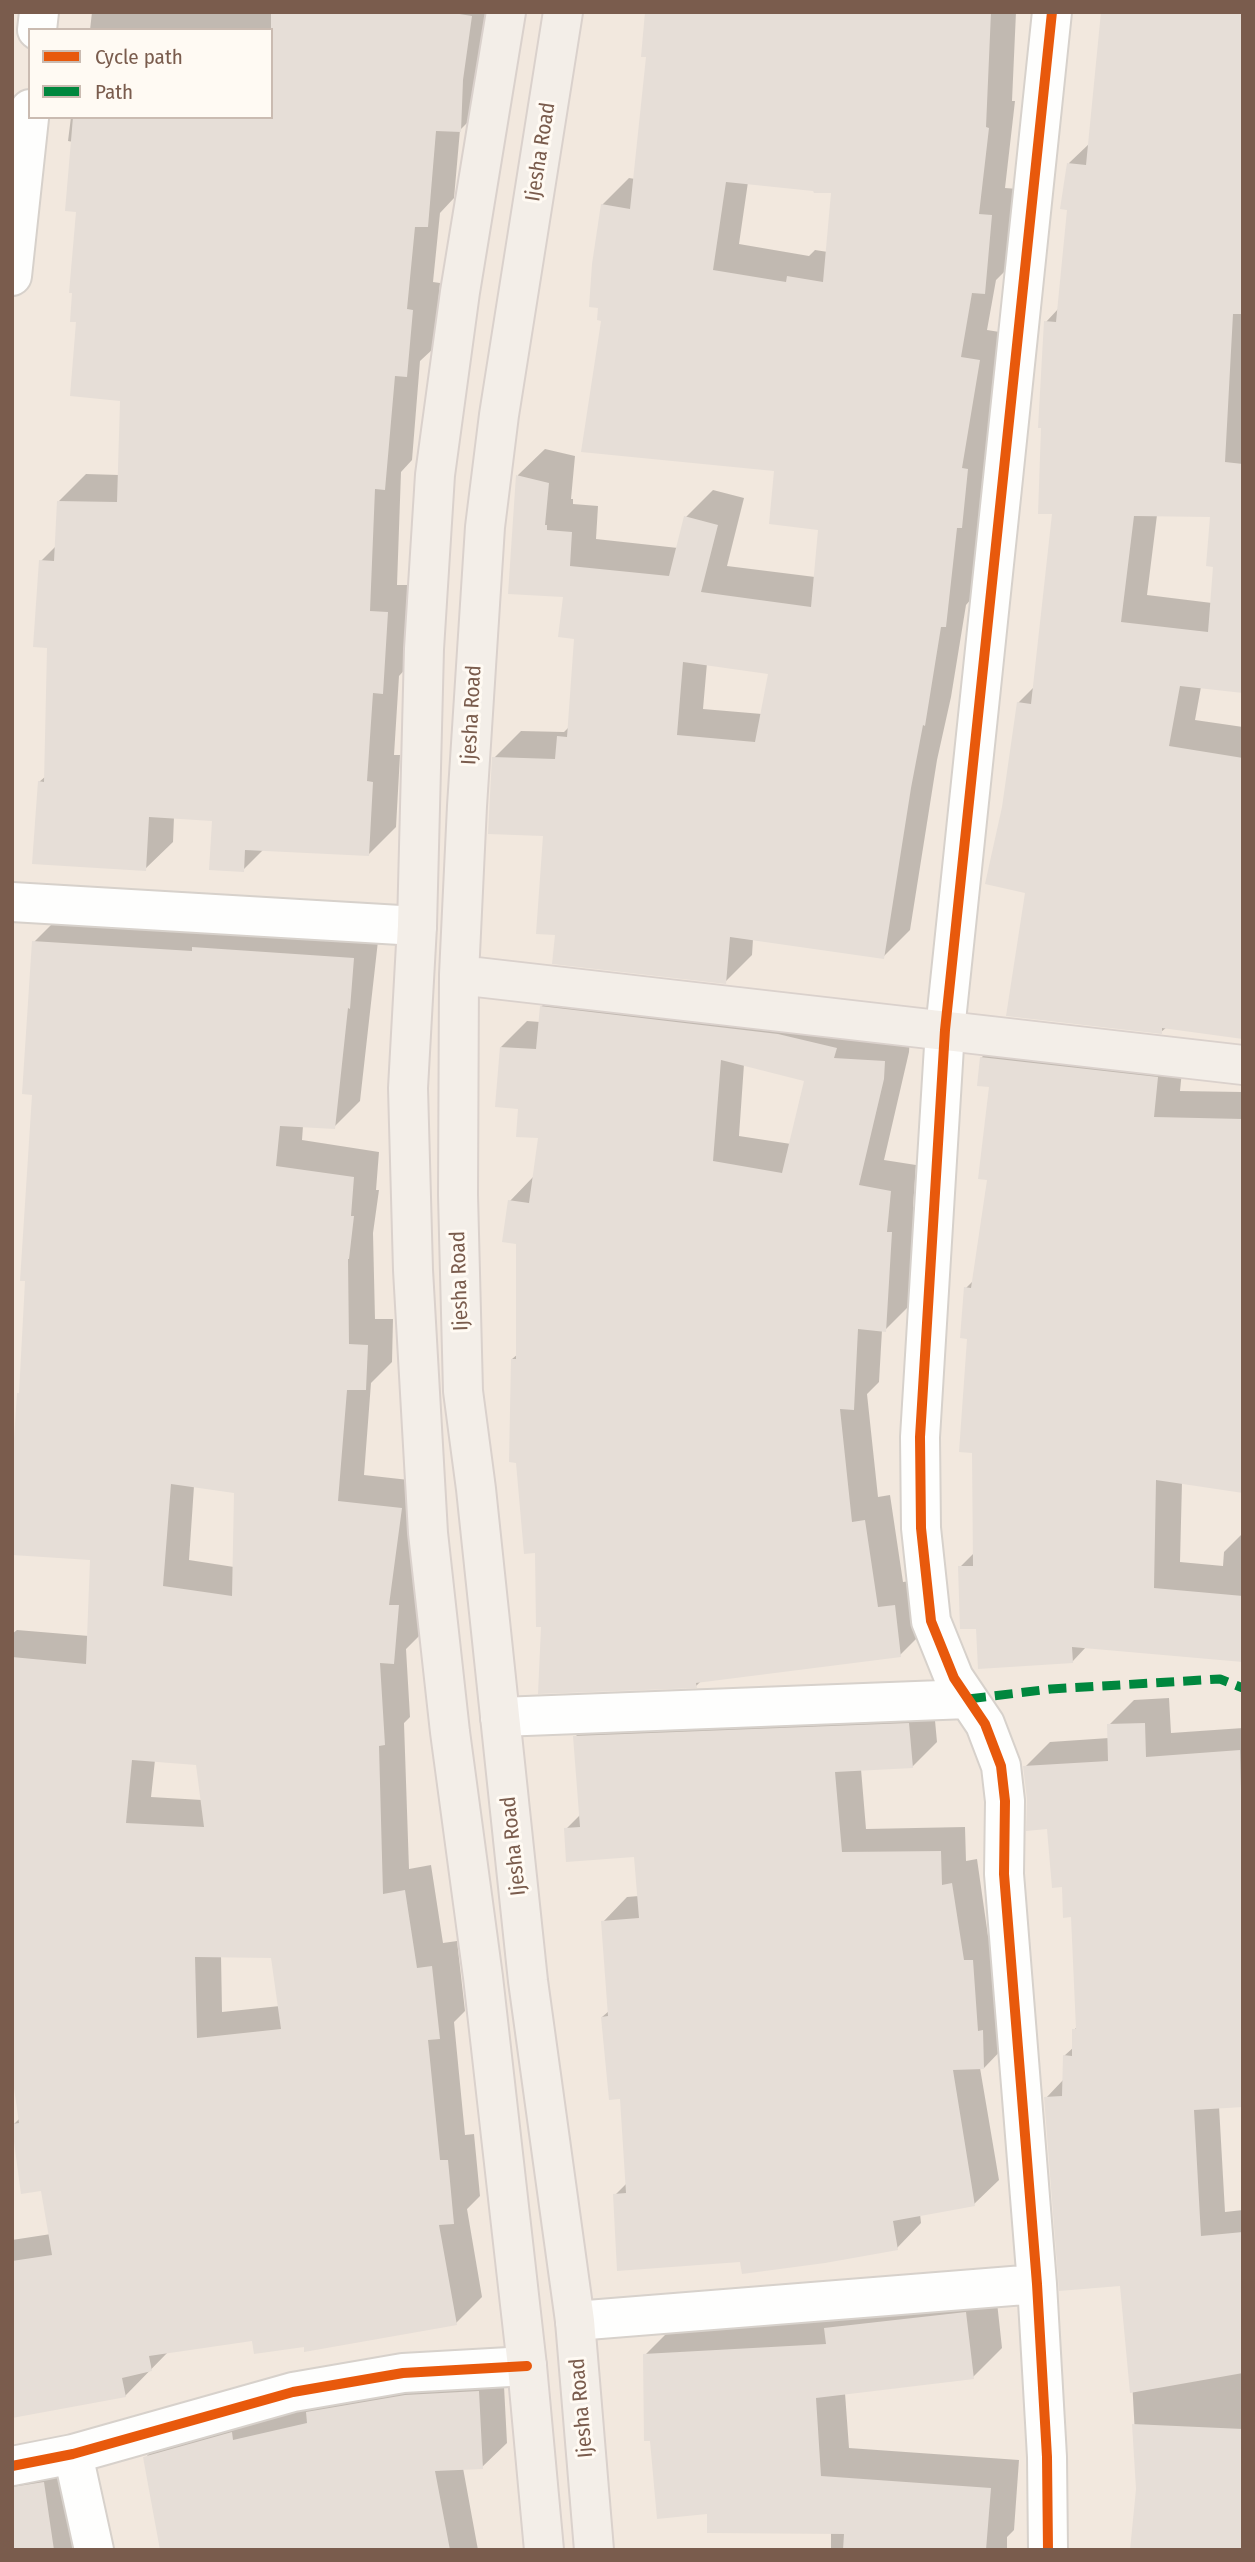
<!DOCTYPE html>
<style>
body{margin:0}
#map{position:relative;width:1255px;height:2562px;overflow:hidden;background:#f9f5f0;font-family:"Fira Sans Condensed",sans-serif}
canvas{display:block}
.frame{position:absolute;inset:0;border:14px solid #7a5c4d;pointer-events:none}
.legend{position:absolute;left:28px;top:28px;width:245px;height:91px;box-sizing:border-box;background:#fffaf3;border:2px solid #cabbb1;margin:0;padding:9px 12px;list-style:none;font-size:21px;color:#7a5c4d}
.legend li{display:flex;align-items:center;gap:14px;height:35px}
.legend b{width:35px;border:2px solid #cabbb1}
</style>
<div id="map">
<canvas width="1255" height="2562"></canvas>
<div class="frame"></div>
<ul class="legend">
<li><b style="height:9px;background:#e8590c"></b>Cycle path</li>
<li><b style="height:9px;background:#00873e"></b>Path</li>
</ul>
</div>
<script>
const c = document.querySelector('canvas').getContext('2d');
c.lineJoin = 'round';
function paint(path, color) { c.fillStyle = color; c.fill(path, 'evenodd'); }
function strokePath(path, color, width, dash) { c.strokeStyle = color; c.lineWidth = width; c.lineCap = dash ? 'butt' : 'round'; c.setLineDash(dash || []); c.stroke(path); }
function label(font, color, halo, rows, align = 'center') {
  c.font = font + ' "Fira Sans Condensed",sans-serif'; c.lineWidth = 6; c.setLineDash([]); c.textBaseline = 'middle'; c.strokeStyle = halo; c.fillStyle = color; for (const [text, x, y, turn = 0] of rows) {
    c.save(); c.translate(x, y); c.rotate((+turn || 0) * Math.PI / 180); c.textAlign = isNaN(turn) ? turn : align; if (halo) c.strokeText(text, 0, 0); c.fillText(text, 0, 0); c.restore();
  }
}
const residential = new Path2D(`
 M 12,12 L 1243,12 L 1243,2550 L 12,2550 ZM 30,30 L 271,30 L 271,117 L 30,117 Z`);
const shadow = new Path2D(`
 M 92,12 L 495,12 L 487,103 L 460,130 L 454,198 L 440,213 L 433,282 L 440,283 L 434,348 L 420,361 L 412,460 L 401,472 L 397,585 L 414,585 L 409,665 L 399,676 L 394,755 L 400,755 L 396,827 L 369,854 L 264,849 L 243,870 L 213,820 L 174,817 L 173,842 L 145,869 L 39,782 L 46,776 L 49,647 L 41,561 L 57,545 L 59,501 L 86,474 L 119,475 L 122,399 L 78,321 L 78,210 L 73,142 L 68,141 L 71,117 L 271,117 L 271,30 L 90,30 Z
 M 645,12 L 1016,12 L 1012,101 L 1015,101 L 1005,188 L 1018,189 L 1011,265 L 996,280 L 987,330 L 1006,333 L 972,598 L 966,605 L 951,697 L 937,760 L 910,930 L 883,957 L 753,939 L 752,955 L 725,982 L 556,933 L 544,835 L 494,758 L 521,731 L 564,732 L 569,727 L 576,637 L 565,596 L 510,592 L 518,475 L 545,449 L 575,456 L 571,499 L 573,499 L 573,504 L 598,506 L 596,539 L 678,548 L 686,517 L 713,490 L 744,498 L 727,566 L 815,577 L 820,528 L 776,469 L 603,319 L 602,205 L 629,178 L 635,179 L 648,56 ZM 748,182 L 833,191 L 828,252 L 815,250 L 809,256 L 739,244 ZM 707,663 L 770,672 L 762,714 L 703,709 Z
 M 1243,12 L 1243,691 L 1201,687 L 1195,720 L 1243,727 L 1243,1037 L 1167,1027 L 1161,1032 L 1027,891 L 1004,807 L 1018,703 L 1034,687 L 1054,513 L 1046,322 L 1059,308 L 1069,209 L 1069,163 L 1090,143 ZM 1157,515 L 1212,516 L 1215,565 L 1212,603 L 1147,595 Z
 M 60,916 L 379,932 L 360,1101 L 334,1127 L 303,1126 L 302,1140 L 379,1152 L 376,1190 L 379,1190 L 373,1233 L 375,1319 L 393,1319 L 392,1362 L 371,1383 L 364,1475 L 427,1482 L 419,1636 L 406,1649 L 410,1717 L 404,1723 L 409,1869 L 431,1865 L 443,1943 L 457,1941 L 465,2011 L 454,2022 L 465,2135 L 474,2134 L 480,2196 L 467,2209 L 482,2297 L 456,2323 L 306,2345 L 254,2339 L 169,2351 L 125,2396 L 12,2416 L 12,2240 L 51,2234 L 43,2189 L 14,2124 L 20,2118 L 12,2062 L 12,1634 L 17,1630 L 89,1636 L 92,1559 L 21,1392 L 34,1093 L 34,942 ZM 194,1486 L 236,1491 L 234,1567 L 189,1560 ZM 155,1760 L 197,1764 L 202,1800 L 151,1797 ZM 221,1955 L 272,1956 L 280,2006 L 222,2012 Z
 M 567,981 L 910,1036 L 909,1052 L 884,1160 L 916,1165 L 913,1207 L 918,1207 L 911,1304 L 885,1330 L 882,1330 L 879,1382 L 867,1394 L 878,1497 L 890,1495 L 903,1582 L 920,1580 L 926,1629 L 900,1655 L 701,1681 L 696,1686 L 543,1625 L 537,1551 L 512,1359 L 518,1354 L 518,1242 L 510,1201 L 534,1176 L 540,1136 L 520,1107 L 501,1047 L 527,1021 L 540,1022 L 541,1007 ZM 744,1064 L 806,1080 L 791,1144 L 739,1136 Z
 M 1008,1031 L 1184,1051 L 1180,1091 L 1243,1092 L 1243,1491 L 1182,1482 L 1180,1562 L 1223,1566 L 1224,1552 L 1243,1533 L 1243,1660 L 1087,1646 L 1072,1662 L 978,1627 L 960,1567 L 975,1552 L 974,1451 L 966,1288 L 974,1280 L 989,1179 L 991,1085 L 981,1058 Z
 M 1169,1698 L 1171,1733 L 1243,1728 L 1243,2105 L 1219,2106 L 1225,2212 L 1243,2210 L 1243,2550 L 1138,2489 L 1132,2380 L 1121,2285 L 1046,2098 L 1064,2079 L 1064,2056 L 1074,2047 L 1074,2030 L 1078,2026 L 1073,1915 L 1048,1827 L 1028,1799 L 1025,1767 L 1050,1742 L 1109,1738 L 1109,1725 L 1134,1700 Z
 M 933,1699 L 937,1742 L 912,1767 L 861,1769 L 866,1829 L 965,1827 L 966,1861 L 977,1859 L 988,1936 L 998,1936 L 1008,2043 L 984,2068 L 980,2068 L 999,2180 L 974,2204 L 920,2214 L 921,2223 L 897,2248 L 742,2261 L 615,2195 L 627,2183 L 621,2097 L 602,2017 L 609,2011 L 603,1922 L 627,1897 L 639,1896 L 636,1855 L 566,1829 L 581,1814 L 575,1737 L 600,1712 Z
 M 995,2284 L 1002,2348 L 973,2377 L 845,2393 L 849,2448 L 1019,2460 L 1014,2530 L 1007,2537 L 1007,2550 L 831,2550 L 831,2531 L 708,2512 L 645,2355 L 674,2326 Z
 M 503,2367 L 507,2443 L 482,2467 L 463,2468 L 478,2550 L 161,2550 L 145,2458 L 169,2433 Z
 M 65,2461 L 79,2550 L 12,2550 L 12,2468 Z`);
const building = new Path2D(`
 M 271,12 L 447,12 L 472,16 L 463,80 L 461,132 L 436,131 L 428,227 L 415,227 L 407,309 L 413,310 L 407,377 L 395,376 L 385,490 L 375,489 L 370,611 L 388,612 L 383,694 L 373,693 L 367,781 L 373,782 L 369,856 L 245,850 L 244,872 L 209,870 L 212,821 L 149,817 L 146,871 L 32,864 L 38,781 L 44,782 L 47,648 L 33,647 L 39,560 L 54,561 L 57,501 L 117,502 L 120,401 L 70,396 L 76,322 L 70,322 L 72,293 L 69,293 L 76,212 L 65,211 L 73,117 L 271,117 Z
 M 645,12 L 991,12 L 986,127 L 989,128 L 979,214 L 992,215 L 985,294 L 972,293 L 961,357 L 980,360 L 962,468 L 968,469 L 962,528 L 957,528 L 946,627 L 941,627 L 925,726 L 923,725 L 911,788 L 884,959 L 730,937 L 726,984 L 552,964 L 555,935 L 536,934 L 543,836 L 488,834 L 492,757 L 555,759 L 557,736 L 567,737 L 574,639 L 558,637 L 563,597 L 508,594 L 516,475 L 549,483 L 545,525 L 547,525 L 547,530 L 572,532 L 570,566 L 669,576 L 684,516 L 718,525 L 701,592 L 811,607 L 818,530 L 769,524 L 774,471 L 581,452 L 601,321 L 597,320 L 598,308 L 589,307 L 592,264 L 601,204 L 630,209 L 646,57 L 641,57 ZM 726,182 L 813,191 L 814,193 L 831,193 L 823,282 L 787,276 L 786,282 L 713,270 ZM 683,662 L 768,674 L 755,742 L 677,735 Z
 M 1101,12 L 1243,12 L 1243,314 L 1233,314 L 1225,462 L 1243,464 L 1243,693 L 1180,686 L 1169,746 L 1243,758 L 1243,1039 L 1162,1028 L 1162,1034 L 1006,1016 L 1025,893 L 985,884 L 1002,807 L 1017,702 L 1031,704 L 1052,514 L 1038,514 L 1041,428 L 1038,428 L 1044,321 L 1056,322 L 1067,210 L 1060,209 L 1067,163 L 1086,165 ZM 1134,516 L 1210,517 L 1206,566 L 1213,567 L 1208,632 L 1121,622 Z
 M 32,941 L 192,951 L 192,947 L 354,958 L 350,1009 L 348,1008 L 335,1129 L 280,1126 L 276,1166 L 354,1177 L 351,1216 L 354,1216 L 349,1259 L 348,1259 L 349,1344 L 368,1345 L 366,1390 L 347,1390 L 338,1501 L 402,1508 L 389,1605 L 399,1605 L 394,1664 L 380,1663 L 385,1745 L 379,1746 L 383,1894 L 405,1890 L 417,1968 L 432,1966 L 440,2039 L 428,2040 L 440,2160 L 448,2160 L 454,2224 L 439,2225 L 457,2325 L 304,2352 L 304,2347 L 254,2354 L 252,2341 L 149,2356 L 152,2371 L 122,2378 L 126,2397 L 12,2418 L 12,2261 L 52,2255 L 41,2191 L 21,2194 L 12,2127 L 12,2124 L 19,2123 L 12,2074 L 12,1657 L 86,1664 L 90,1560 L 12,1555 L 12,1469 L 17,1393 L 19,1393 L 25,1281 L 20,1281 L 32,1095 L 22,1094 ZM 171,1484 L 234,1493 L 232,1596 L 163,1586 ZM 132,1760 L 196,1765 L 204,1827 L 126,1823 ZM 195,1957 L 271,1958 L 281,2029 L 197,2038 Z
 M 540,1006 L 778,1034 L 837,1048 L 834,1058 L 885,1061 L 884,1079 L 859,1185 L 891,1191 L 887,1232 L 892,1232 L 886,1332 L 858,1329 L 854,1410 L 840,1409 L 852,1522 L 865,1520 L 878,1607 L 895,1605 L 901,1657 L 696,1683 L 697,1688 L 538,1694 L 541,1627 L 536,1627 L 535,1553 L 524,1554 L 516,1463 L 509,1462 L 511,1359 L 516,1359 L 516,1244 L 502,1242 L 508,1200 L 529,1203 L 538,1138 L 516,1137 L 518,1109 L 495,1107 L 500,1047 L 536,1049 ZM 721,1060 L 804,1081 L 782,1173 L 713,1161 Z
 M 980,1057 L 1158,1077 L 1154,1117 L 1243,1119 L 1243,1493 L 1156,1480 L 1154,1588 L 1243,1596 L 1243,1662 L 1072,1647 L 1073,1663 L 978,1669 L 976,1629 L 960,1629 L 958,1566 L 973,1566 L 972,1453 L 959,1452 L 967,1339 L 960,1338 L 964,1287 L 971,1288 L 987,1180 L 978,1179 L 989,1087 L 977,1086 Z
 M 909,1723 L 913,1768 L 835,1772 L 842,1852 L 941,1851 L 942,1885 L 952,1883 L 964,1960 L 973,1960 L 978,2031 L 983,2030 L 984,2069 L 953,2070 L 975,2206 L 893,2221 L 898,2250 L 825,2263 L 742,2274 L 740,2262 L 617,2271 L 613,2194 L 626,2193 L 620,2099 L 609,2100 L 601,2017 L 608,2016 L 601,1921 L 639,1918 L 634,1857 L 566,1862 L 564,1828 L 580,1827 L 573,1736 Z
 M 1145,1723 L 1146,1757 L 1240,1750 L 1241,1789 L 1243,1789 L 1243,2107 L 1194,2110 L 1201,2236 L 1243,2232 L 1243,2373 L 1130,2393 L 1120,2286 L 1059,2291 L 1044,2097 L 1062,2096 L 1063,2055 L 1072,2056 L 1072,2029 L 1076,2029 L 1071,1917 L 1063,1918 L 1062,1887 L 1052,1888 L 1047,1829 L 1026,1831 L 1027,1799 L 1023,1766 L 1108,1761 L 1107,1724 Z
 M 966,2312 L 974,2379 L 816,2398 L 821,2476 L 991,2488 L 986,2550 L 843,2550 L 844,2534 L 707,2533 L 707,2514 L 657,2519 L 650,2441 L 644,2441 L 643,2354 L 826,2344 L 824,2328 Z
 M 479,2391 L 483,2469 L 435,2471 L 450,2550 L 160,2550 L 143,2457 L 232,2432 L 233,2440 L 307,2423 L 306,2412 L 405,2395 Z
 M 1132,2424 L 1243,2429 L 1243,2550 L 1130,2550 L 1136,2489 Z
 M 44,2482 L 54,2550 L 12,2550 L 12,2487 Z`);
const minor = new Path2D(`
 M 37,30 L 39,12
 M 12,276 L 30,109
 M 12,902 L 417,926
 M 500,1717 L 968,1699
 M 575,2321 L 1037,2284
 M 73,2454 L 94,2550
 M 12,2466 L 73,2454 L 293,2392 L 403,2373 L 527,2366
 M 1048,2550 L 1047,2457 L 1037,2284 L 1004,1874 L 1005,1801 L 1001,1766 L 985,1724 L 954,1678 L 931,1621 L 921,1528 L 920,1437 L 945,1030 L 1052,12`);
const major = new Path2D(`
 M 506,12 L 460,292 L 435,475 L 424,649 L 417,926 L 408,1088 L 413,1270 L 428,1533 L 450,1732 L 483,1977 L 527,2366 L 544,2550
 M 563,12 L 499,415 L 485,527 L 467,806 L 459,975 L 458,1195 L 463,1391 L 476,1489 L 528,1981 L 575,2321 L 594,2550
 M 459,975 L 1243,1065`);
const quiet = new Path2D(`
 M 968,1699 L 1051,1689 L 1220,1679 L 1243,1688`);
const cycleway = new Path2D(`
 M 12,2466 L 73,2454 L 293,2392 L 403,2373 L 527,2366
 M 1048,2550 L 1047,2457 L 1037,2284 L 1004,1874 L 1005,1801 L 1001,1766 L 985,1724 L 954,1678 L 931,1621 L 921,1528 L 920,1437 L 945,1030 L 1052,12`);
const streetNames = [
 ["Ijesha Road",541,152,-81],
 ["Ijesha Road",472,715,-87],
 ["Ijesha Road",460,1281,-92],
 ["Ijesha Road",514,1846,-96],
 ["Ijesha Road",582,2408,-95]
];
paint(residential, '#f2e8de');
paint(shadow, '#0003');
paint(building, '#e6ded7');
strokePath(minor, '#d7d1cb', 42);
strokePath(major, '#dad1cc', 42);
strokePath(minor, '#fefefd', 38);
strokePath(major, '#f3eee8', 38);
strokePath(quiet, '#00873e', 9, [18, 9]);
strokePath(cycleway, '#e8590c', 10);
label('21px', '#7a5c4d', '#fffaf3', streetNames);
</script>
